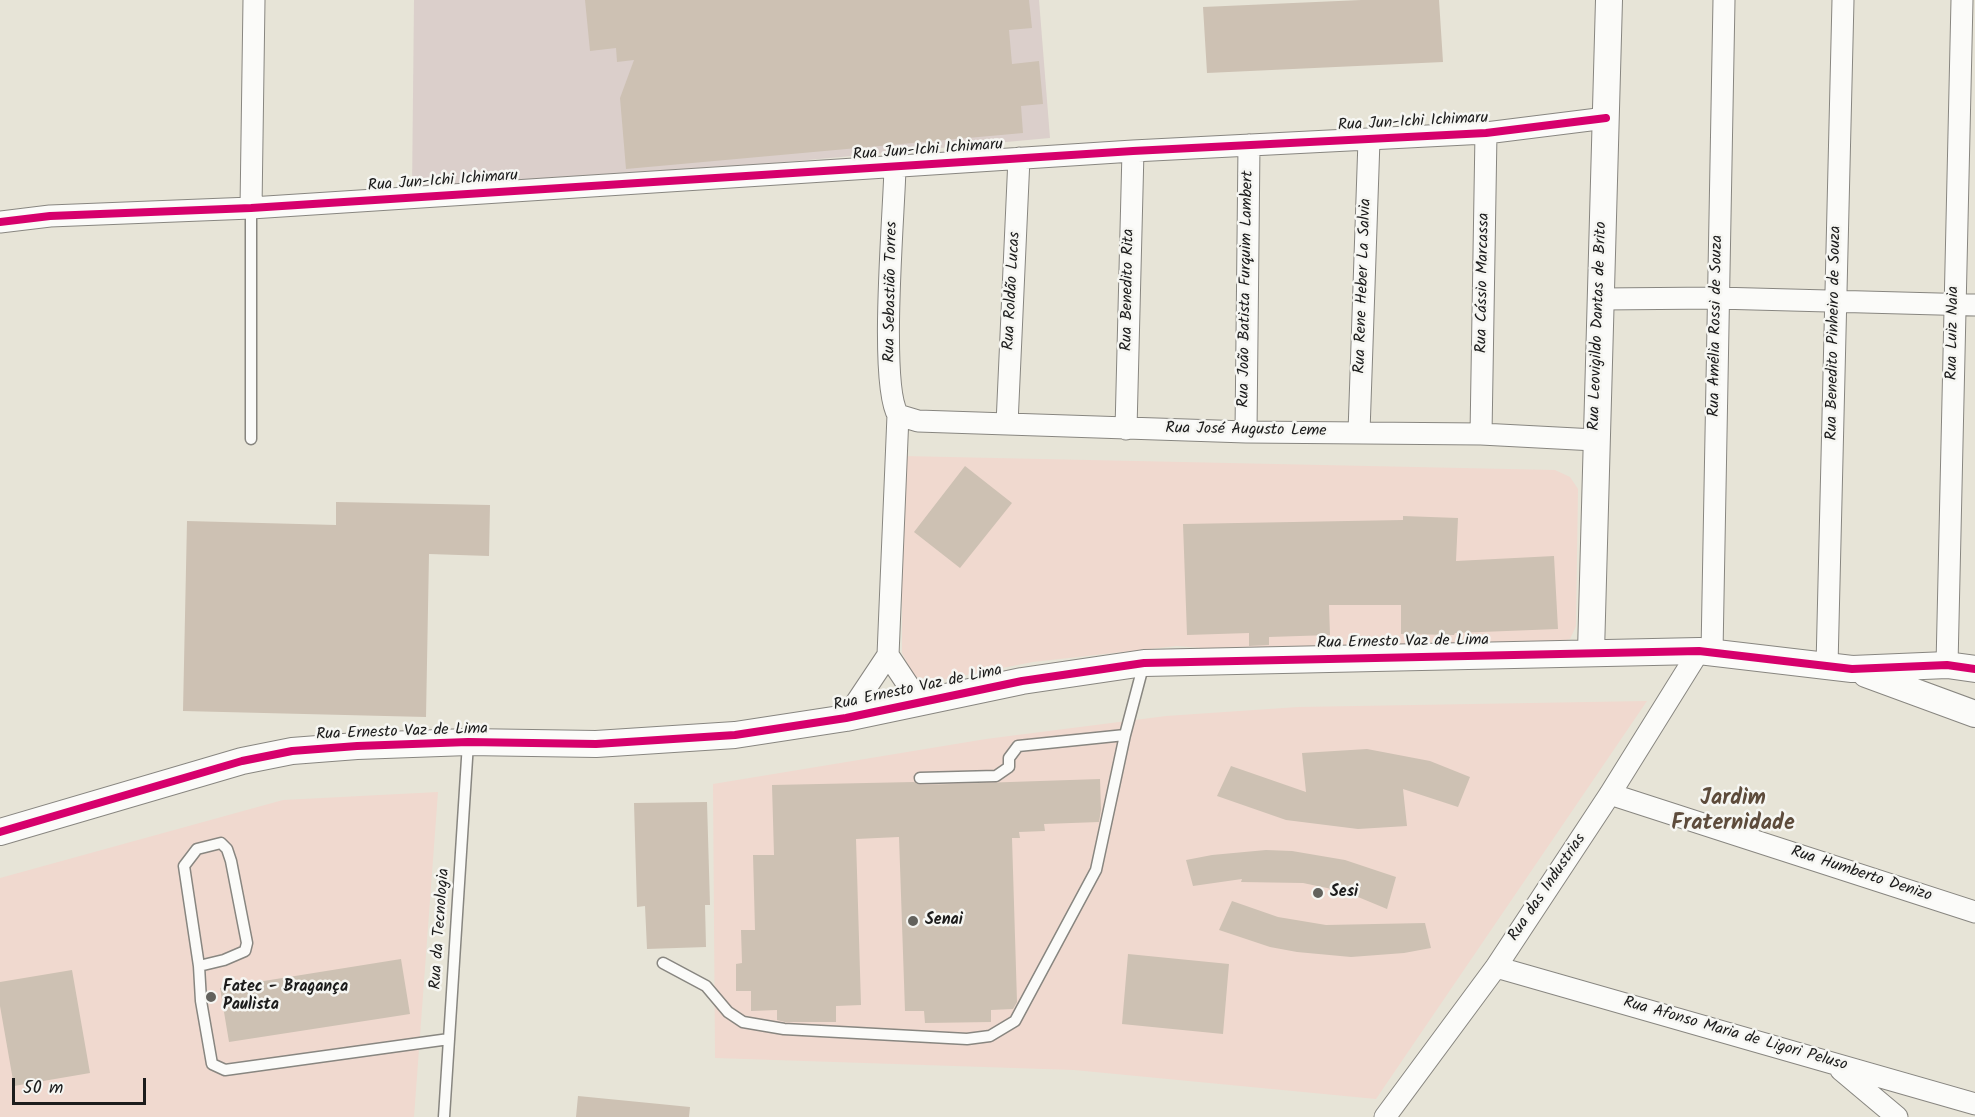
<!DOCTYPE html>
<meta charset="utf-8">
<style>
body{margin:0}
#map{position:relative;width:1975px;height:1117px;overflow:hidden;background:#e7e4d7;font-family:Kalam,sans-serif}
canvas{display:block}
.scale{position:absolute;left:12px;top:1078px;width:134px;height:27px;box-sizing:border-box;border:3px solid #1c1c1c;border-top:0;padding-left:8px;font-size:18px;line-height:21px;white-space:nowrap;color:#1c1c1c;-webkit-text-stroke:4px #f6f6f2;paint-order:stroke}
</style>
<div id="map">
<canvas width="1975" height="1117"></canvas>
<div class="scale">50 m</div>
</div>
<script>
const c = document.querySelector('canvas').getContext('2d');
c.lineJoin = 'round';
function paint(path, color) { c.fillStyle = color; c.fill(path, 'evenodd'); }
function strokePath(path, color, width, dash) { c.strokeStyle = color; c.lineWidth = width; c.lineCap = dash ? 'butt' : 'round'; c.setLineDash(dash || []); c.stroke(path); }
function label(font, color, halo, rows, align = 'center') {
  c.font = font + ' Kalam,sans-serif'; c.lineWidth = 5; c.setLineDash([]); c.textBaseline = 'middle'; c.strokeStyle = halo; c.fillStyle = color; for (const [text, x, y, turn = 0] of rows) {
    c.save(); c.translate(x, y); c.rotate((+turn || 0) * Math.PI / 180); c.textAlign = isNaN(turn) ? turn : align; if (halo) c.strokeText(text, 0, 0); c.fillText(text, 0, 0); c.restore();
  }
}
const built = new Path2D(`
 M 902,456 L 1555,470 L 1570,477 L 1578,489 L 1576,626 L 1570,639 L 1548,644 L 1249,652 L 1177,646 L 1033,662 L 941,680 L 914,677 L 902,653 Z
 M 1647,701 L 1376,1099 L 1074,1070 L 715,1058 L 713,784 L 986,739 L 1166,716 L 1298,707 Z
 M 438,792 L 414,1117 L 0,1117 L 0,878 L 283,800 Z`);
const industrial = new Path2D(`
 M 414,0 L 1039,0 L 1050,138 L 632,176 L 412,190 Z`);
const building = new Path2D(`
 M 585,0 L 1029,0 L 1032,28 L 1009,30 L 1012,64 L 1039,61 L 1043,104 L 1021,106 L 1023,133 L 626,169 L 620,98 L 634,60 L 617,62 L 616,48 L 590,51 Z
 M 1361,0 L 1439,0 L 1443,62 L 1207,73 L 1203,7 Z
 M 965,466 L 1012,503 L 960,568 L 914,532 Z
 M 336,502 L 490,505 L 489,556 L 429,554 L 426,717 L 183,711 L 187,521 L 336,525 Z
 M 1403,516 L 1458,518 L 1456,561 L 1554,556 L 1558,629 L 1455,633 L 1454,635 L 1401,634 L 1401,605 L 1329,605 L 1330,635 L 1269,637 L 1269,645 L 1249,646 L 1249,633 L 1187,635 L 1183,524 L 1403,520 Z
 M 1367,749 L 1430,761 L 1470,777 L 1458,807 L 1403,789 L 1407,826 L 1358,829 L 1286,820 L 1217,796 L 1231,766 L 1306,792 L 1302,753 Z
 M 1100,779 L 1101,810 L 1099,822 L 1044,824 L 1045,831 L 1019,832 L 1020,838 L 1012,838 L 1017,1002 L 1013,1009 L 991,1010 L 991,1022 L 925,1023 L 924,1011 L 905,1011 L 899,837 L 856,839 L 861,1005 L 836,1006 L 836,1022 L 785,1022 L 777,1020 L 777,1010 L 751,1011 L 751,991 L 736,991 L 736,964 L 742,963 L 741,930 L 755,930 L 753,855 L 774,855 L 772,785 L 914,782 L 920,785 Z
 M 707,802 L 710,905 L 705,905 L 706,947 L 647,949 L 645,906 L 637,907 L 634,803 Z
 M 1266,850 L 1292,851 L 1345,860 L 1396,877 L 1387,909 L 1346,892 L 1303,883 L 1241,882 L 1242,879 L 1193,886 L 1186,860 L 1212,855 Z
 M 1232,901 L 1278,917 L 1326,925 L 1425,923 L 1431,948 L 1404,953 L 1351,957 L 1297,952 L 1270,947 L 1219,930 Z
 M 1128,954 L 1229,964 L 1223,1034 L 1122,1024 Z
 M 401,959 L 410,1014 L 229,1042 L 220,988 Z
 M 72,970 L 90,1073 L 14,1086 L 0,1006 L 0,982 Z
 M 578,1096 L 690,1107 L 689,1117 L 576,1117 Z`);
const service = new Path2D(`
 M 251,208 L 251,439
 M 920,778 L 996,776 L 1009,767 L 1009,758 L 1018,746 L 1125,735
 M 663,963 L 706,986 L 728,1012 L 743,1022 L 784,1029 L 967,1039 L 990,1036 L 1015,1021 L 1096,870 L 1125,735 L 1144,663
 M 199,966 L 224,960 L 245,951 L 247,943 L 231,861 L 227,849 L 221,843 L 197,849 L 184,866 L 199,966 L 201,1001 L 212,1064 L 225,1070 L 449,1039
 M 444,1117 L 468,743`);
const minor = new Path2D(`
 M 895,168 C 894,213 879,384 898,415
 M 251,208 L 254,0
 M 0,222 L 50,216 L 251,208 L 1133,151 L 1486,133 L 1606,118
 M 1601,299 L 1717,298 L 1975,305
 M 898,415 L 918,421 L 1246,432 L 1481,434 L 1595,440
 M 1007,424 L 1019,158
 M 1126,429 L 1133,151
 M 1246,432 L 1249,145
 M 1359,432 L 1369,140
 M 1481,434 L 1486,133
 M 1712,652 L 1724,0
 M 888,655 L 920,703
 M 1947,665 L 1962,0
 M 1827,666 L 1843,0
 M 846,718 L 888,655 L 898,415
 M 1610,794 L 1975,912
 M 1496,967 L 1975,1104
 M 1841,1070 L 1897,1117
 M 1385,1117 L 1496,967 L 1610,794 L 1699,651`);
const tertiary = new Path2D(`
 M 1591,652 L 1609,0
 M 1866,674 L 1975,714
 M 0,832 L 242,761 L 292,751 L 357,746 L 468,742 L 596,744 L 735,735 L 846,718 L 1022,681 L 1144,663 L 1699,651 L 1852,669 L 1947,665 L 1975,669`);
const cycleway = new Path2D(`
 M 0,222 L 50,216 L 251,208 L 1133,151 L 1486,133 L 1606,118
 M 0,832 L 242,761 L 292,751 L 357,746 L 468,742 L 596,744 L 735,735 L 846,718 L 1022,681 L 1144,663 L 1699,651 L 1852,669 L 1947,665 L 1975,669`);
const markers = [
 [1318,893,6,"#63625d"],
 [913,921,6,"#63625d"],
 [211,997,6,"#63625d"]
];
const streetNames = [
 ["Rua Jun-Ichi Ichimaru",1413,123,-3],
 ["Rua Jun-Ichi Ichimaru",928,151,-4],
 ["Rua Jun-Ichi Ichimaru",443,182,-4],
 ["Rua Cássio Marcassa",1484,283,-89],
 ["Rua Rene Heber La Salvia",1364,286,-88],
 ["Rua João Batista Furquim Lambert",1247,289,-89],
 ["Rua Benedito Rita",1129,290,-89],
 ["Rua Roldão Lucas",1013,291,-87],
 ["Rua Sebastião Torres",892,292,-89],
 ["Rua Leovigildo Dantas de Brito",1599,326,-88],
 ["Rua Amélia Rossi de Souza",1717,326,-89],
 ["Rua Benedito Pinheiro de Souza",1835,333,-89],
 ["Rua Luiz Naia",1954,333,-89],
 ["Rua José Augusto Leme",1246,431,1],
 ["Rua Ernesto Vaz de Lima",1403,643,-1],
 ["Rua Ernesto Vaz de Lima",918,689,-12],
 ["Rua Ernesto Vaz de Lima",402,733,-2],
 ["Rua Humberto Denizo",1861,875,18],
 ["Rua das Industrias",1548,888,-56],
 ["Rua da Tecnologia",441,929,-86],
 ["Rua Afonso Maria de Ligori Peluso",1735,1035,16]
];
const poiNames = [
 ["Sesi",1330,893],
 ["Senai",925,921],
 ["Fatec - Bragança",223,988],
 ["Paulista",223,1006]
];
const districtNames = [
 ["Jardim",1733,800],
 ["Fraternidade",1733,825]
];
paint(built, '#f0d9cf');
paint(industrial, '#dbcfcb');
paint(building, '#cdc1b3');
strokePath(service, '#888680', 13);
strokePath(minor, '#888680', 23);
strokePath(tertiary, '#888680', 28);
strokePath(service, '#fbfbf9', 10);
strokePath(minor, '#fbfbf9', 21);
strokePath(tertiary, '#fbfbf9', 26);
strokePath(cycleway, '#d6006c', 8);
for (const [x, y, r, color] of markers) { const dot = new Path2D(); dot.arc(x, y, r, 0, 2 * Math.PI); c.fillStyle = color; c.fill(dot); strokePath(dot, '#f6f6f2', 2); }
label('16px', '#1c1c1c', '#f6f6f2', streetNames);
label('bold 16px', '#1c1c1c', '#f6f6f2', poiNames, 'left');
label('bold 22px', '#5d4b3b', '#f6f6f2', districtNames);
</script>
